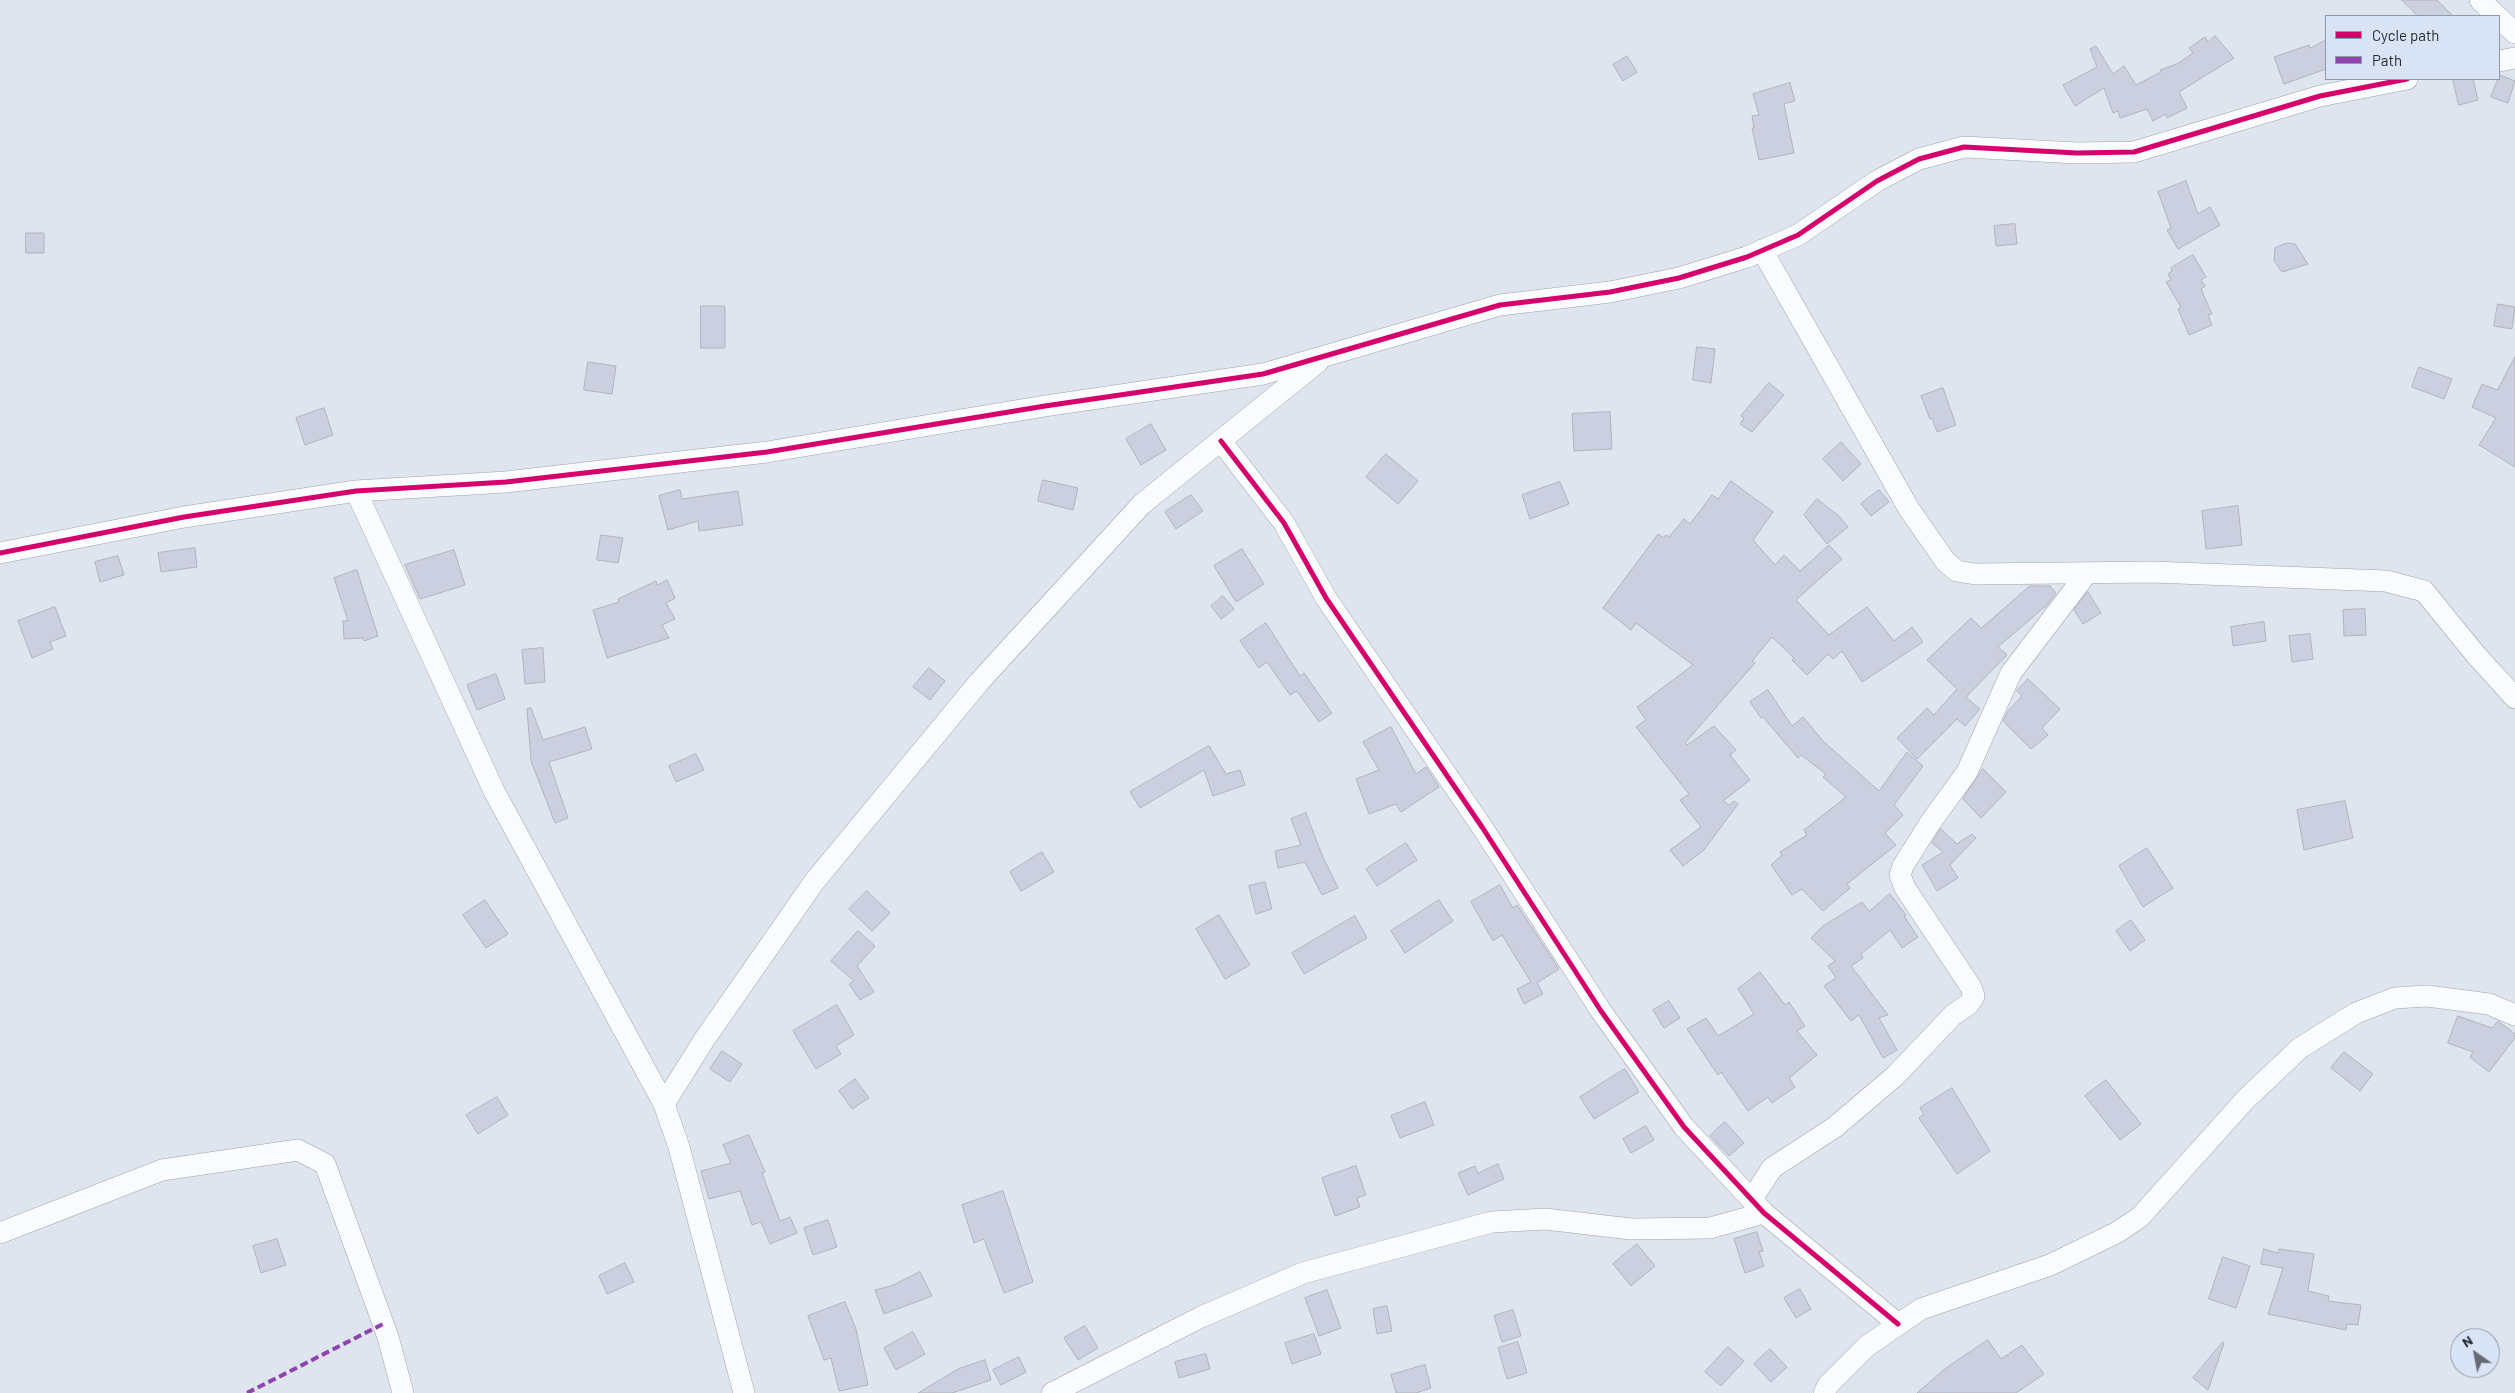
<!DOCTYPE html>
<style>
body{margin:0}
#map{position:relative;width:2515px;height:1393px;overflow:hidden;background:#dfe5ef;font-family:Barlow,sans-serif}
canvas{display:block}
.legend{position:absolute;left:2325px;top:15px;width:175px;height:65px;box-sizing:border-box;background:#d8e4f6;border:1px solid #909aa7;margin:0;padding:6px 9px;list-style:none;font-size:15px;color:#252a30}
.legend li{display:flex;align-items:center;gap:10px;height:25px}
.legend b{width:25px;border:1px solid #909aa7}
.north{position:absolute;left:2450px;top:1328px;width:50px;height:50px;box-sizing:border-box;background:#d8e4f6;border:1px solid #909aa7;border-radius:50%;rotate:327deg;font-size:14px;font-weight:700;line-height:20px;text-align:center;color:#252a30}
.north::after{content:'';display:block;margin:auto;width:18px;height:22px;background:#666b73;clip-path:polygon(50% 0,100% 100%,50% 72%,0 100%)}
</style>
<div id="map">
<canvas width="2515" height="1393"></canvas>
<ul class="legend">
<li><b style="height:6px;background:#d6006c"></b>Cycle path</li>
<li><b style="height:6px;background:#8e44ad"></b>Path</li>
</ul>
<div class="north">N</div>
</div>
<script>
const c = document.querySelector('canvas').getContext('2d');
c.lineJoin = 'round';
function paint(path, color) { c.fillStyle = color; c.fill(path, 'evenodd'); }
function strokePath(path, color, width, dash) { c.strokeStyle = color; c.lineWidth = width; c.lineCap = dash ? 'butt' : 'round'; c.setLineDash(dash || []); c.stroke(path); }
const building = new Path2D(`
 M 2402,0 L 2437,0 L 2453,16 L 2418,16 Z
 M 2215,36 L 2234,58 L 2179,92 L 2187,108 L 2167,118 L 2166,114 L 2153,121 L 2147,109 L 2120,118 L 2118,111 L 2113,113 L 2104,88 L 2075,106 L 2063,85 L 2097,67 L 2090,49 L 2096,46 L 2113,74 L 2124,66 L 2136,85 L 2161,72 L 2160,70 L 2177,64 L 2193,53 L 2189,48 L 2205,37 L 2208,42 Z
 M 2326,40 L 2326,69 L 2284,84 L 2274,57 L 2309,45 L 2310,48 Z
 M 1627,56 L 1637,72 L 1623,81 L 1613,65 Z
 M 2500,75 L 2515,81 L 2508,103 L 2491,97 Z
 M 2453,79 L 2473,79 L 2478,100 L 2459,105 Z
 M 1790,83 L 1795,101 L 1784,104 L 1794,153 L 1759,160 L 1752,128 L 1754,128 L 1752,116 L 1759,115 L 1753,94 Z
 M 2186,181 L 2198,214 L 2210,207 L 2220,225 L 2178,249 L 2167,230 L 2171,228 L 2158,192 Z
 M 2015,224 L 2017,244 L 1996,246 L 1994,226 Z
 M 26,233 L 44,233 L 44,253 L 26,253 Z
 M 2288,243 L 2295,244 L 2308,264 L 2282,272 L 2274,261 L 2275,248 Z
 M 2193,255 L 2206,277 L 2201,280 L 2205,286 L 2201,289 L 2212,314 L 2208,315 L 2212,325 L 2189,335 L 2178,309 L 2181,307 L 2166,282 L 2171,280 L 2168,274 L 2172,271 L 2171,268 Z
 M 2498,304 L 2515,307 L 2512,329 L 2494,326 Z
 M 701,306 L 725,306 L 725,348 L 701,348 Z
 M 1697,347 L 1715,349 L 1711,383 L 1693,380 Z
 M 2515,357 L 2515,467 L 2479,445 L 2496,418 L 2472,407 L 2482,384 L 2497,390 Z
 M 588,362 L 616,366 L 612,394 L 584,390 Z
 M 2419,367 L 2452,379 L 2444,399 L 2412,387 Z
 M 1769,383 L 1784,395 L 1752,432 L 1740,424 L 1744,418 L 1741,416 Z
 M 1943,388 L 1956,425 L 1937,432 L 1932,418 L 1930,419 L 1921,396 Z
 M 324,408 L 333,435 L 305,445 L 296,418 Z
 M 1610,412 L 1612,449 L 1574,451 L 1572,414 Z
 M 1151,424 L 1166,450 L 1141,465 L 1126,439 Z
 M 1841,442 L 1861,464 L 1843,481 L 1823,459 Z
 M 1386,454 L 1418,481 L 1398,504 L 1366,477 Z
 M 1043,480 L 1078,488 L 1073,510 L 1038,501 Z
 M 1731,481 L 1773,512 L 1753,540 L 1775,565 L 1784,555 L 1800,571 L 1829,545 L 1842,559 L 1796,600 L 1829,635 L 1867,607 L 1894,641 L 1912,627 L 1923,642 L 1862,682 L 1842,651 L 1833,659 L 1828,654 L 1807,675 L 1792,660 L 1794,658 L 1772,637 L 1752,661 L 1755,663 L 1685,743 L 1687,745 L 1714,726 L 1736,750 L 1730,755 L 1750,780 L 1723,801 L 1729,805 L 1734,801 L 1738,804 L 1704,850 L 1683,866 L 1670,850 L 1701,827 L 1680,800 L 1689,794 L 1636,727 L 1646,720 L 1637,707 L 1693,665 L 1636,623 L 1631,630 L 1603,608 L 1658,534 L 1664,538 L 1666,535 L 1669,537 L 1684,519 L 1690,524 L 1712,495 L 1718,499 Z
 M 1560,482 L 1569,504 L 1530,519 L 1522,495 Z
 M 680,490 L 682,499 L 738,491 L 743,525 L 699,531 L 698,521 L 668,530 L 659,496 Z
 M 1879,490 L 1889,502 L 1871,516 L 1861,504 Z
 M 1191,495 L 1203,511 L 1176,529 L 1165,512 Z
 M 1817,499 L 1839,516 L 1848,527 L 1827,544 L 1804,515 Z
 M 2238,506 L 2242,545 L 2206,549 L 2202,511 Z
 M 601,535 L 623,538 L 618,563 L 597,560 Z
 M 195,548 L 197,567 L 161,572 L 158,553 Z
 M 1242,549 L 1264,584 L 1236,602 L 1214,566 Z
 M 454,550 L 465,585 L 420,599 L 405,565 Z
 M 118,556 L 124,575 L 100,582 L 95,562 Z
 M 357,570 L 378,636 L 364,641 L 363,638 L 344,639 L 343,621 L 348,621 L 334,578 Z
 M 667,580 L 675,598 L 666,603 L 675,619 L 662,625 L 669,638 L 607,658 L 593,610 L 619,602 L 618,599 L 656,581 L 657,585 Z
 M 2030,586 L 2050,586 L 2056,593 L 2047,605 L 1998,647 L 2007,655 L 1966,697 L 1980,709 L 1965,726 L 1957,719 L 1917,759 L 1897,738 L 1927,708 L 1934,715 L 1957,689 L 1927,660 L 1971,618 L 1981,628 Z
 M 2088,592 L 2101,613 L 2083,624 L 2074,610 Z
 M 1223,596 L 1234,609 L 1221,619 L 1211,606 Z
 M 55,607 L 66,636 L 50,642 L 53,649 L 32,658 L 18,621 Z
 M 2365,609 L 2366,635 L 2344,636 L 2343,610 Z
 M 2264,622 L 2266,641 L 2233,646 L 2231,627 Z
 M 1266,623 L 1300,676 L 1304,673 L 1332,713 L 1319,722 L 1297,691 L 1290,695 L 1267,662 L 1259,668 L 1240,641 Z
 M 2310,634 L 2313,659 L 2292,662 L 2289,636 Z
 M 543,648 L 545,682 L 525,684 L 522,650 Z
 M 929,668 L 945,681 L 930,700 L 913,687 Z
 M 496,674 L 505,699 L 477,710 L 467,685 Z
 M 2028,679 L 2060,709 L 2042,728 L 2048,735 L 2031,749 L 2003,721 L 2008,711 L 2022,696 L 2017,691 Z
 M 1768,690 L 1792,726 L 1803,717 L 1823,741 L 1879,791 L 1907,752 L 1923,766 L 1894,805 L 1903,815 L 1885,833 L 1896,845 L 1847,884 L 1850,888 L 1823,911 L 1802,889 L 1792,895 L 1771,865 L 1782,855 L 1780,852 L 1807,835 L 1804,830 L 1846,797 L 1823,777 L 1826,774 L 1801,755 L 1798,758 L 1763,717 L 1761,718 L 1750,702 Z
 M 531,708 L 543,740 L 585,727 L 592,749 L 549,762 L 568,818 L 555,823 L 531,761 L 527,709 Z
 M 1391,727 L 1416,774 L 1426,767 L 1439,787 L 1401,812 L 1396,804 L 1369,814 L 1356,779 L 1379,770 L 1363,742 Z
 M 1209,746 L 1226,774 L 1240,770 L 1245,785 L 1213,796 L 1204,770 L 1140,808 L 1130,792 Z
 M 696,754 L 704,770 L 676,782 L 669,766 Z
 M 1983,769 L 2006,792 L 1981,818 L 1963,799 Z
 M 2345,801 L 2353,838 L 2304,850 L 2297,810 Z
 M 1306,813 L 1322,855 L 1338,888 L 1322,895 L 1305,862 L 1278,868 L 1275,851 L 1301,845 L 1291,819 Z
 M 1941,829 L 1957,844 L 1972,834 L 1976,838 L 1950,865 L 1958,878 L 1937,891 L 1922,865 L 1943,852 L 1932,843 Z
 M 1406,843 L 1417,860 L 1377,886 L 1366,869 Z
 M 2147,848 L 2173,888 L 2143,907 L 2119,866 Z
 M 1042,852 L 1054,872 L 1021,891 L 1010,872 Z
 M 1265,882 L 1272,909 L 1256,914 L 1249,886 Z
 M 1500,885 L 1513,908 L 1517,905 L 1559,969 L 1537,983 L 1543,994 L 1524,1004 L 1517,989 L 1531,982 L 1502,935 L 1493,941 L 1471,902 Z
 M 867,891 L 890,913 L 872,931 L 849,909 Z
 M 1890,894 L 1906,915 L 1904,916 L 1918,937 L 1902,948 L 1890,930 L 1861,954 L 1863,958 L 1851,966 L 1888,1015 L 1879,1018 L 1897,1050 L 1883,1058 L 1859,1015 L 1851,1021 L 1824,986 L 1836,978 L 1828,966 L 1835,961 L 1811,938 L 1823,926 L 1862,902 L 1869,911 Z
 M 485,900 L 508,934 L 486,948 L 463,915 Z
 M 1439,900 L 1453,921 L 1405,953 L 1391,931 Z
 M 1219,915 L 1250,965 L 1225,979 L 1196,929 Z
 M 1355,916 L 1367,938 L 1304,974 L 1292,953 Z
 M 2131,920 L 2145,940 L 2130,951 L 2116,931 Z
 M 858,931 L 875,946 L 857,966 L 874,992 L 860,1000 L 849,984 L 854,981 L 831,961 Z
 M 1760,972 L 1785,1005 L 1789,1002 L 1805,1026 L 1797,1031 L 1817,1055 L 1789,1078 L 1795,1087 L 1772,1103 L 1768,1097 L 1748,1111 L 1721,1072 L 1718,1075 L 1687,1029 L 1706,1018 L 1718,1036 L 1754,1014 L 1738,989 Z
 M 1669,1001 L 1680,1018 L 1664,1028 L 1653,1010 Z
 M 837,1005 L 854,1035 L 836,1046 L 841,1054 L 816,1069 L 793,1031 Z
 M 2458,1016 L 2492,1028 L 2498,1021 L 2515,1034 L 2515,1038 L 2489,1072 L 2470,1057 L 2473,1052 L 2448,1043 Z
 M 722,1051 L 742,1064 L 730,1082 L 710,1069 Z
 M 2344,1052 L 2373,1074 L 2360,1091 L 2331,1068 Z
 M 1625,1069 L 1639,1092 L 1594,1119 L 1580,1097 Z
 M 855,1079 L 869,1098 L 852,1109 L 839,1091 Z
 M 2106,1080 L 2141,1124 L 2120,1140 L 2085,1096 Z
 M 1952,1088 L 1990,1151 L 1957,1174 L 1919,1118 L 1924,1114 L 1920,1108 Z
 M 497,1097 L 508,1115 L 478,1134 L 466,1115 Z
 M 1425,1102 L 1434,1125 L 1400,1138 L 1391,1116 Z
 M 1725,1122 L 1744,1143 L 1729,1156 L 1710,1136 Z
 M 1646,1126 L 1654,1140 L 1631,1153 L 1623,1139 Z
 M 749,1135 L 765,1172 L 762,1173 L 780,1221 L 790,1217 L 797,1233 L 770,1244 L 761,1222 L 752,1225 L 740,1191 L 709,1199 L 701,1171 L 731,1163 L 723,1145 Z
 M 1498,1164 L 1504,1179 L 1468,1195 L 1458,1173 L 1475,1166 L 1478,1173 Z
 M 1356,1166 L 1366,1195 L 1357,1198 L 1360,1207 L 1335,1216 L 1322,1178 Z
 M 1003,1191 L 1033,1282 L 1004,1293 L 984,1239 L 974,1243 L 962,1205 Z
 M 828,1220 L 837,1247 L 813,1255 L 804,1228 Z
 M 1757,1232 L 1763,1251 L 1759,1252 L 1764,1266 L 1745,1273 L 1734,1239 Z
 M 277,1239 L 286,1265 L 261,1273 L 253,1246 Z
 M 1637,1244 L 1655,1266 L 1631,1286 L 1613,1264 Z
 M 2264,1249 L 2278,1253 L 2279,1249 L 2314,1254 L 2308,1291 L 2329,1296 L 2328,1301 L 2361,1305 L 2358,1325 L 2347,1324 L 2346,1330 L 2268,1314 L 2283,1268 L 2261,1264 Z
 M 2223,1257 L 2250,1266 L 2236,1308 L 2209,1299 Z
 M 625,1263 L 634,1282 L 607,1294 L 599,1276 Z
 M 920,1272 L 932,1296 L 884,1314 L 875,1290 L 891,1286 Z
 M 1800,1289 L 1811,1309 L 1796,1318 L 1784,1298 Z
 M 1327,1290 L 1341,1328 L 1319,1336 L 1305,1298 Z
 M 845,1302 L 856,1329 L 868,1385 L 839,1391 L 831,1358 L 824,1360 L 808,1316 Z
 M 1387,1306 L 1392,1331 L 1377,1334 L 1373,1309 Z
 M 1513,1310 L 1521,1336 L 1502,1342 L 1494,1316 Z
 M 1085,1326 L 1098,1348 L 1078,1360 L 1064,1338 Z
 M 913,1332 L 925,1354 L 896,1370 L 884,1348 Z
 M 1314,1334 L 1321,1354 L 1292,1364 L 1285,1343 Z
 M 1988,1340 L 2001,1359 L 2022,1345 L 2044,1374 L 2016,1393 L 1917,1393 L 1946,1368 Z
 M 1518,1342 L 1527,1373 L 1507,1379 L 1498,1348 Z
 M 2223,1342 L 2224,1343 L 2208,1390 L 2193,1378 Z
 M 1728,1347 L 1744,1361 L 1721,1386 L 1705,1372 Z
 M 1770,1349 L 1787,1367 L 1771,1382 L 1754,1364 Z
 M 1206,1354 L 1210,1369 L 1179,1378 L 1175,1362 Z
 M 1019,1357 L 1026,1372 L 1001,1385 L 993,1370 Z
 M 985,1360 L 991,1380 L 952,1393 L 918,1393 L 958,1369 Z
 M 1425,1365 L 1431,1388 L 1416,1393 L 1396,1393 L 1391,1375 Z`);
const minor = new Path2D(`
 M 2480,0 L 2497,16
 M 2499,18 L 2515,33
 M 2499,61 L 2515,58
 M 1762,250 L 1909,509 L 1946,562 L 1957,571 L 1975,574 L 2152,572 L 2386,581 L 2424,591 L 2476,655 L 2515,698
 M 1221,441 L 1284,523 L 1326,598 L 1482,827 L 1601,1011 L 1684,1127 L 1764,1213 L 1898,1324
 M 356,491 L 494,791 L 664,1104 L 679,1147 L 744,1393
 M 0,553 L 184,517 L 356,491 L 506,482 L 767,452 L 1045,406 L 1263,374 L 1500,305 L 1610,292 L 1679,278 L 1747,257 L 1798,235 L 1877,181 L 1919,159 L 1964,147 L 2077,153 L 2134,152 L 2320,96 L 2407,79
 M 664,1104 L 704,1040 L 814,882 L 980,681 L 1142,504 L 1318,362
 M 1752,1199 L 1772,1168 L 1835,1127 L 1895,1076 L 1953,1015 L 1969,1004 L 1974,996 L 1971,987 L 1905,888 L 1900,875 L 1903,866 L 1930,823 L 1967,772 L 2011,673 L 2087,573
 M 0,1233 L 162,1170 L 298,1150 L 325,1164 L 388,1337 L 403,1393
 M 1052,1393 L 1201,1317 L 1303,1273 L 1492,1222 L 1545,1219 L 1631,1229 L 1710,1228 L 1764,1213
 M 1824,1393 L 1828,1385 L 1867,1346 L 1921,1309 L 2050,1265 L 2116,1233 L 2140,1217 L 2246,1099 L 2300,1048 L 2356,1013 L 2395,998 L 2427,996 L 2489,1004 L 2515,1015`);
const quiet = new Path2D(`
 M 247,1393 L 383,1324`);
const cycleway = new Path2D(`
 M 1221,441 L 1284,523 L 1326,598 L 1482,827 L 1601,1011 L 1684,1127 L 1764,1213 L 1898,1324
 M 0,553 L 184,517 L 356,491 L 506,482 L 767,452 L 1045,406 L 1263,374 L 1500,305 L 1610,292 L 1679,278 L 1747,257 L 1798,235 L 1877,181 L 1919,159 L 1964,147 L 2077,153 L 2134,152 L 2320,96 L 2407,79`);
paint(building, '#cccfdf');
strokePath(building, '#b0b3bb', 1);
strokePath(minor, '#9ea2aa', 22);
strokePath(minor, '#fafbfd', 21);
strokePath(quiet, '#8e44ad', 4, [8, 4]);
strokePath(cycleway, '#d6006c', 5);
</script>
